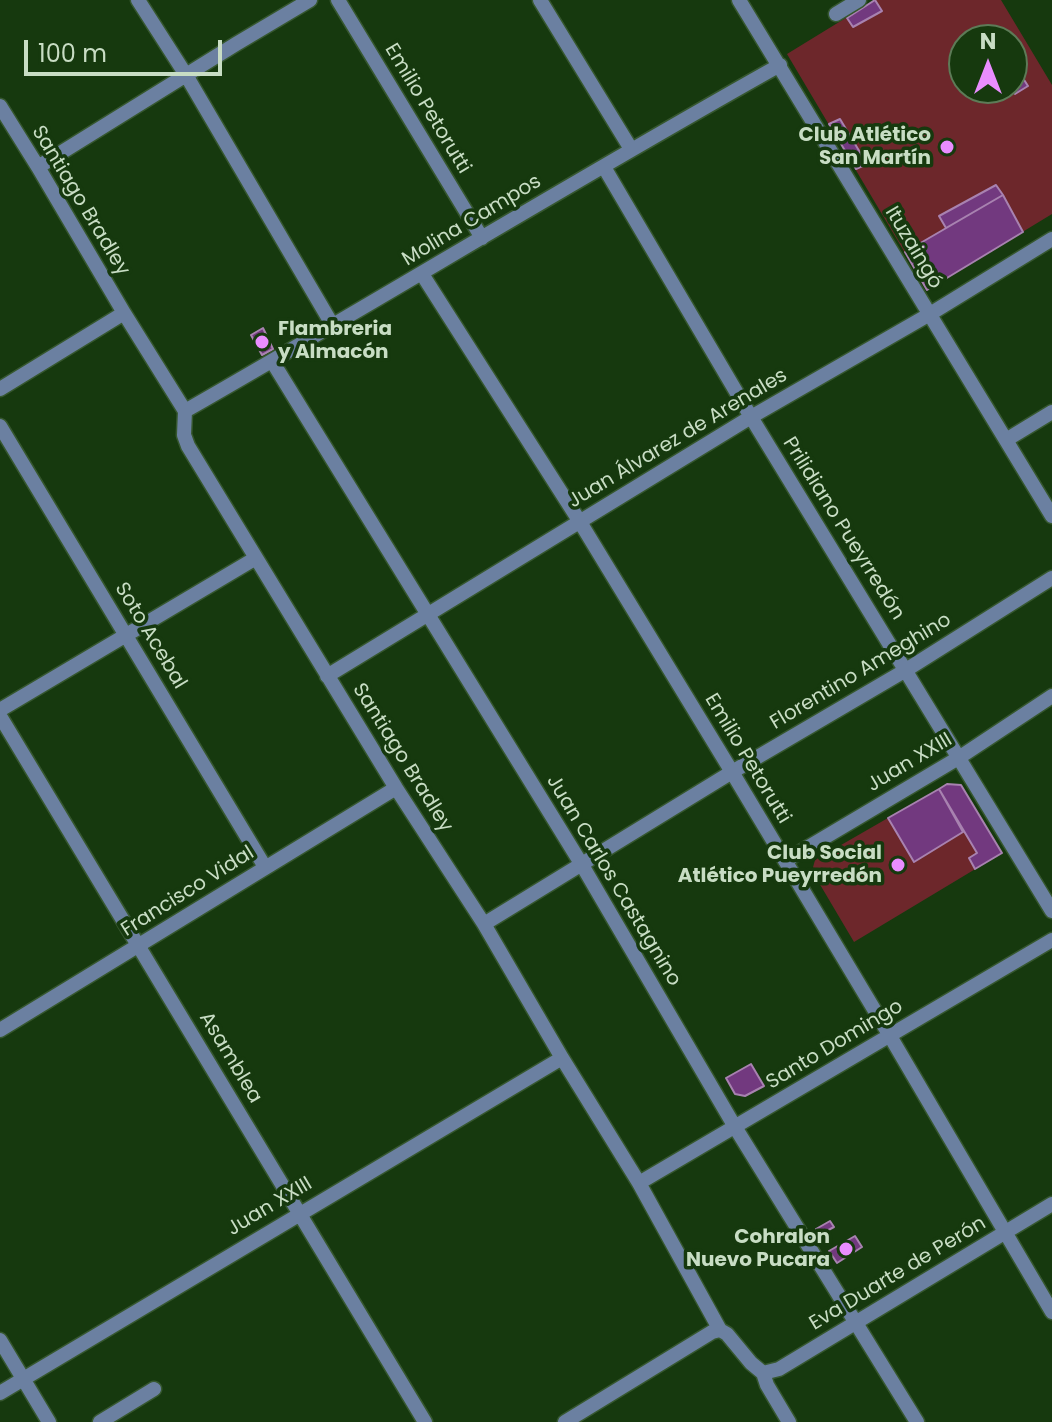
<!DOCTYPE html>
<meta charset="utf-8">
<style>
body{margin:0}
#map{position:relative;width:1052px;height:1422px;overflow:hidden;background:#16390e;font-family:Poppins,sans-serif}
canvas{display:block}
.north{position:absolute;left:948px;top:24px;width:80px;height:80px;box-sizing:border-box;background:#16390e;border:2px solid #5d7b57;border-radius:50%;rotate:0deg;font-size:22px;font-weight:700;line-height:32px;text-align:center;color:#c8ddc4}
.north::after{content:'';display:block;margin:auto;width:28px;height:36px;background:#e98dfe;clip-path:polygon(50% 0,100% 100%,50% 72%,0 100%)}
.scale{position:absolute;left:24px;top:40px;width:198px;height:36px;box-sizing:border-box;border:4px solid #c8ddc4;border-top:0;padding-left:10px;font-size:24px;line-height:28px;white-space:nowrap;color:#c8ddc4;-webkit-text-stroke:6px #16390e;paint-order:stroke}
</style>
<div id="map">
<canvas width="1052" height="1422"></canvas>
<div class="north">N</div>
<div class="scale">100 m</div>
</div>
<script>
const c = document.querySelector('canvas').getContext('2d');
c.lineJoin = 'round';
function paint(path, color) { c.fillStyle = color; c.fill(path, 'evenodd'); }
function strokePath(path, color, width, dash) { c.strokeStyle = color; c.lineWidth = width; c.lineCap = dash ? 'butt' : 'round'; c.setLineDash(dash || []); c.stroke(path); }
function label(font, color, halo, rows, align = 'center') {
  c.font = font + ' Poppins,sans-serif'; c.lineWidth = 7; c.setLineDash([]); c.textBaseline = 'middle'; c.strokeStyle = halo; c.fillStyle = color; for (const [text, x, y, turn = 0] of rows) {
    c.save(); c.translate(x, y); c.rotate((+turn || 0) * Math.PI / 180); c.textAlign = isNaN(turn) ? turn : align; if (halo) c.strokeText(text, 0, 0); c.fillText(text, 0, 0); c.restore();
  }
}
const green = new Path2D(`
 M 875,0 L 1001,0 L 1052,85 L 1052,214 L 927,290 L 787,54 ZM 964,40 L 1012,40 L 1012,88 L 964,88 Z
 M 947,784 L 961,785 L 1002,853 L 854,942 L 812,871 L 815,860 Z`);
const building = new Path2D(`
 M 875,0 L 882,11 L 853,27 L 847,18 Z
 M 1012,61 L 1028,86 L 1015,94 L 1011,88 Z
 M 840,119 L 867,164 L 856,169 L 829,124 Z
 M 996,185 L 1003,195 L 946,228 L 939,216 Z
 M 1003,195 L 1023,232 L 927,290 L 905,252 Z
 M 263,328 L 273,349 L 262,355 L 251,335 Z
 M 947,784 L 961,785 L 1002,853 L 975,869 L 969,858 L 977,853 L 939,789 Z
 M 939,789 L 963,832 L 914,862 L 888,818 Z
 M 751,1064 L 764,1086 L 745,1096 L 735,1094 L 726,1078 Z
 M 830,1221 L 834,1227 L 819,1235 L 816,1229 Z
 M 855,1236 L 862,1247 L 837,1263 L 829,1251 Z`);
const minor = new Path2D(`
 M 138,0 L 186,75 L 333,326
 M 338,0 L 482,238
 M 540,0 L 631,149
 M 739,0 L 1052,516
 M 836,14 L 859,0
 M 0,106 L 38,167 L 124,313 L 185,411 L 184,435 L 188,446 L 396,788 L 484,924 L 562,1058 L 639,1183 L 720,1330 L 727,1334 L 751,1363 L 763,1373 L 767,1385 L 789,1422
 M 38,167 L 236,44 L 310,0
 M 604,167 L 751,417 L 1052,911
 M 422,274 L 580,522 L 732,772 L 890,1036 L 1052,1312
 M 272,361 L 582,865 L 735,1127 L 917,1422
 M 0,389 L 124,313
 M 185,411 C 384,297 580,177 780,65
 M 0,426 L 265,867
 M 1006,440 L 1052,412
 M 327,676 L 751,417 L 930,314 L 1052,239
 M 0,710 L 256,558
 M 0,716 L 425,1422
 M 785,861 L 960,757 L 1052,696
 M 484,924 L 732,772 L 906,670 L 1052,578
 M 0,1030 L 396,788
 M 639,1183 L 1052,940
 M 0,1340 L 49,1422
 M 763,1373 L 779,1369 L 1052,1204
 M 0,1393 L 562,1058
 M 100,1422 L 154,1389
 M 565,1422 L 712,1332 L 720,1330`);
const markers = [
 [947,147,8,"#e98dfe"],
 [262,342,8,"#e98dfe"],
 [898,865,8,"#e98dfe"],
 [846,1249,8,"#e98dfe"]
];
const streetNames = [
 ["Emilio Petorutti",427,109,59],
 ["Santiago Bradley",80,201,59],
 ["Molina Campos",472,221,-31],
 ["Ituzaingó",913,248,59],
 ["Juan Álvarez de Arenales",678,439,-31],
 ["Prilidiano Pueyrredón",843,529,58],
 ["Soto Acebal",150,636,59],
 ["Florentino Ameghino",861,672,-31],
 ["Santiago Bradley",402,758,58],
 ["Emilio Petorutti",747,759,59],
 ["Juan XXIII",910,763,-31],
 ["Juan Carlos Castagnino",613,881,59],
 ["Francisco Vidal",188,892,-32],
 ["Santo Domingo",835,1045,-31],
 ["Asamblea",230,1058,59],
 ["Juan XXIII",270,1207,-31],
 ["Eva Duarte de Perón",898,1274,-31]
];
const poiNames = [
 ["Club Atlético",931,136],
 ["San Martín",931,159],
 ["Flambreria",278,330,"left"],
 ["y Almacón",278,353,"left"],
 ["Club Social",882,854],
 ["Atlético Pueyrredón",882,877],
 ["Cohralon",830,1238],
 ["Nuevo Pucara",830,1261]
];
paint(green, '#6d272b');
paint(building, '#72397f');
strokePath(building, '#a882b0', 2);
strokePath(minor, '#36572f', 17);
strokePath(minor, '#6b80a1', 14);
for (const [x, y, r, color] of markers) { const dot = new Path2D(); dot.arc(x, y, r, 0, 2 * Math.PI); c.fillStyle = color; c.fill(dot); strokePath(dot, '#16390e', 3); }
label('20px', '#c8ddc4', '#16390e', streetNames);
label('bold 20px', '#c8ddc4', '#16390e', poiNames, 'right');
</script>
